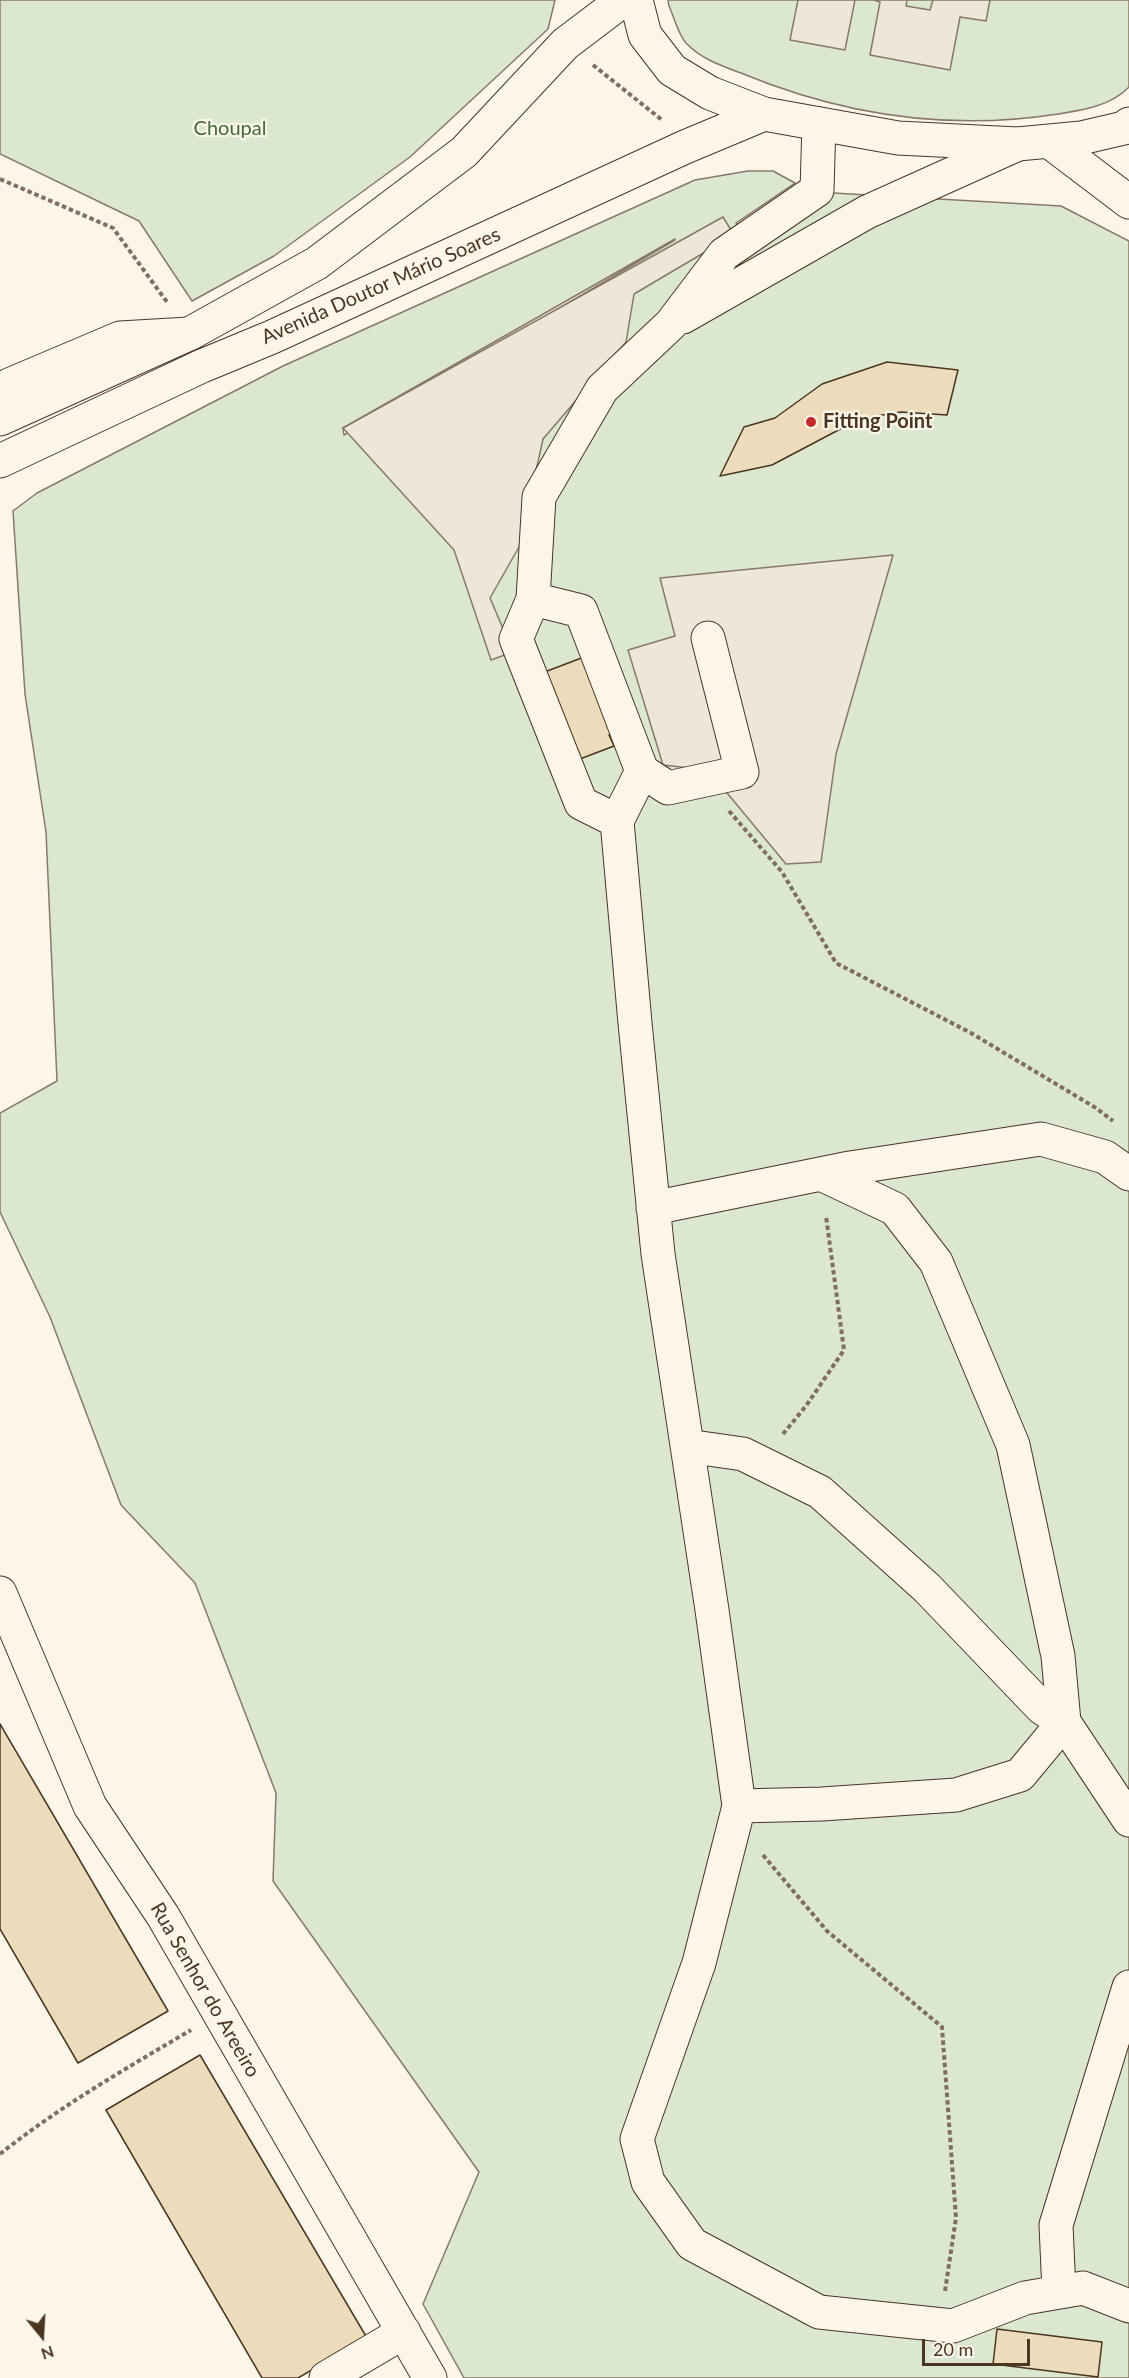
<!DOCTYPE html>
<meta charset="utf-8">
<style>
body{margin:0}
#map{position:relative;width:1129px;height:2378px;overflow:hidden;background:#fbf6e9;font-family:Lato,sans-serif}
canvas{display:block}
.north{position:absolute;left:12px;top:2306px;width:60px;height:60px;-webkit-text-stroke:4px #fbf6e9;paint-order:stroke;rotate:162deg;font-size:16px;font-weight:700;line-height:24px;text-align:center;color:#4a3520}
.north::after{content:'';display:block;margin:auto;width:21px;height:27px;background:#4a3520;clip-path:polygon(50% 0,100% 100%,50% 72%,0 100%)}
.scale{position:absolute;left:922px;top:2339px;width:108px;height:27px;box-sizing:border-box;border:3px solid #4a3520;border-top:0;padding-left:8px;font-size:18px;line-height:21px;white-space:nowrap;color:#4a3520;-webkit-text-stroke:4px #fbf6e9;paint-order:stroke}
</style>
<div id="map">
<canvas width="1129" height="2378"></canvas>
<div class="north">N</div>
<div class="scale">20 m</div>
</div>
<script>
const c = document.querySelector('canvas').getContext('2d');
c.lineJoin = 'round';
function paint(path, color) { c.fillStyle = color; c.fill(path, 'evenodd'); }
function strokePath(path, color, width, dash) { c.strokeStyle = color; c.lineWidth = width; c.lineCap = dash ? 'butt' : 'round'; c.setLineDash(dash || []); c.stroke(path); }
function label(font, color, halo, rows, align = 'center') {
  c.font = font + ' Lato,sans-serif'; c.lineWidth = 4.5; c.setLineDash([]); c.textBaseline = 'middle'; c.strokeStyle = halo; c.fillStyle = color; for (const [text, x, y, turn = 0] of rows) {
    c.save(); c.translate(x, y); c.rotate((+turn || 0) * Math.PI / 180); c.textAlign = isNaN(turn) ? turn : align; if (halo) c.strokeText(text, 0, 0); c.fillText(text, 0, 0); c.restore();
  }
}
const green = new Path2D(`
 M 0,0 L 555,0 L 548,29 L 410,157 L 274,256 L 192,301 L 139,221 L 0,154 Z
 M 668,0 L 1129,0 L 1129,87 C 1111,106 1083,110 1058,114 C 950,131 842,115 741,73 C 722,66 701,59 686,43 C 678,34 674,17 669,6 Z
 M 748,171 L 773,171 L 795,183 L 736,223 L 739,228 L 798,191 L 1061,206 L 1129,241 L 1129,2378 L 464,2378 L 423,2304 L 479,2172 L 273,1881 L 276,1793 L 195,1583 L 121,1505 L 50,1317 L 0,1212 L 0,1113 L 57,1081 L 46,832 L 25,694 L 13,511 L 37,493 L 283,366 L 695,180 ZM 675,239 L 675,240 L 344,435 L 343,428 Z`);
const parking = new Path2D(`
 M 798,0 L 855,0 L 845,50 L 790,40 Z
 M 874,0 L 907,0 L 906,6 L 930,10 L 933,0 L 990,0 L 986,21 L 960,17 L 950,70 L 870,55 L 880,2 Z
 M 723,217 L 734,235 L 634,294 L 626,342 L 543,439 L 519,547 L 490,598 L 513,652 L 491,660 L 454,550 L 343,428 Z
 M 893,555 L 836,754 L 821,862 L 786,864 L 708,770 L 663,765 L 628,650 L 675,636 L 660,578 Z`);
const building = new Path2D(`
 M 887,362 L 958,370 L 947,415 L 901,412 L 876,416 L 848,425 L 772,465 L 720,476 L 744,427 L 775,418 L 822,384 Z
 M 584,657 L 614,733 L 609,735 L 614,746 L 580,759 L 542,673 Z
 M 0,1724 L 168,2011 L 78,2063 L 0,1929 Z
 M 200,2055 L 367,2338 L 298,2378 L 262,2378 L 106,2110 Z
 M 997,2329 L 1102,2342 L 1098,2377 L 993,2364 Z`);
const path = new Path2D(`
 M 593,65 L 662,120
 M 0,179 L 113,228 L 167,302
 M 729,811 L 782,872 L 836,963 L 971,1033 L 1096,1108 L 1113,1121
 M 783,1434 L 806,1406 L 844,1350 L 826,1216
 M 763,1855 L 827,1931 L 942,2027 L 956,2218 L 945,2291
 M 0,2154 C 59,2107 125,2069 191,2030`);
const minor = new Path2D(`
 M 1050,142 L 1129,202
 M 683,317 L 867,212 L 1018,144
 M 0,394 L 9,385 L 120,338 L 189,334
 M 533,599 L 581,611 L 642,771 L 617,821 L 635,1023 L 658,1254 L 712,1610 L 739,1806 L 699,1963 L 637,2139 L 648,2182 L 692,2244 L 819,2312 L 953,2326 L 1025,2298 L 1083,2288 L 1129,2306
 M 642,771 L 668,788 L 742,772 L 708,638
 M 617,821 L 581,803 L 516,639 L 533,599 L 539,497 L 602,389 L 671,324 L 724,254 L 817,190 L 819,124
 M 653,1208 L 850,1168 L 1041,1139 L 1105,1157 L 1129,1174
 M 687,1446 L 743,1454 L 820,1492 L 927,1588 L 1042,1708 L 1064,1722 L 1129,1820
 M 0,1593 L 90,1806 L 163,1916 L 430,2378
 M 739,1806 L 822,1804 L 956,1795 L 1020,1775 L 1064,1722 L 1058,1656 L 1013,1445 L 936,1262 L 895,1209 L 821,1174
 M 1059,2292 L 1056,2225 L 1129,1987
 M 326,2378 L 404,2332`);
const major = new Path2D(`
 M 636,0 L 645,35 L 672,70 L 710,93 L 764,114 L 898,138 L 1018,144 L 1081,138 L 1124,128 L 1129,124
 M 0,419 L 191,333 L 317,263 L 464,152 L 565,44 L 623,0
 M 0,461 L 202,366 L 272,337 L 685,147 L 764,114`);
const markers = [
 [811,422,6,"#c62828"]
];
const parkNames = [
 ["Choupal",230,129]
];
const streetNames = [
 ["Avenida Doutor Mário Soares",381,286,-24],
 ["Rua Senhor do Areeiro",205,1990,60]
];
const poiNames = [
 ["Fitting Point",823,422]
];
paint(green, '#dce7d0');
strokePath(green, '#887966', 1.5);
paint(parking, '#ede7d9');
strokePath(parking, '#887966', 1.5);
paint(building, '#ecdcbc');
strokePath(building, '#4a3520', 1.5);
strokePath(minor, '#4a3520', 35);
strokePath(major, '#4a3520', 35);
strokePath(path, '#7f6f5c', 4, [4.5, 3]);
strokePath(minor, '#fbf6e9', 33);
strokePath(major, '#fbf6e9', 33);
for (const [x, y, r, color] of markers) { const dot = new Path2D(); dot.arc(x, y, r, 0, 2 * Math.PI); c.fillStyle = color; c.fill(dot); strokePath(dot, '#fbf6e9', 2); }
label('20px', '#436837', '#fbf6e9', parkNames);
label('20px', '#4a3520', '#fbf6e9', streetNames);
label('bold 20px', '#4a3520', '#fbf6e9', poiNames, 'left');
</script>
